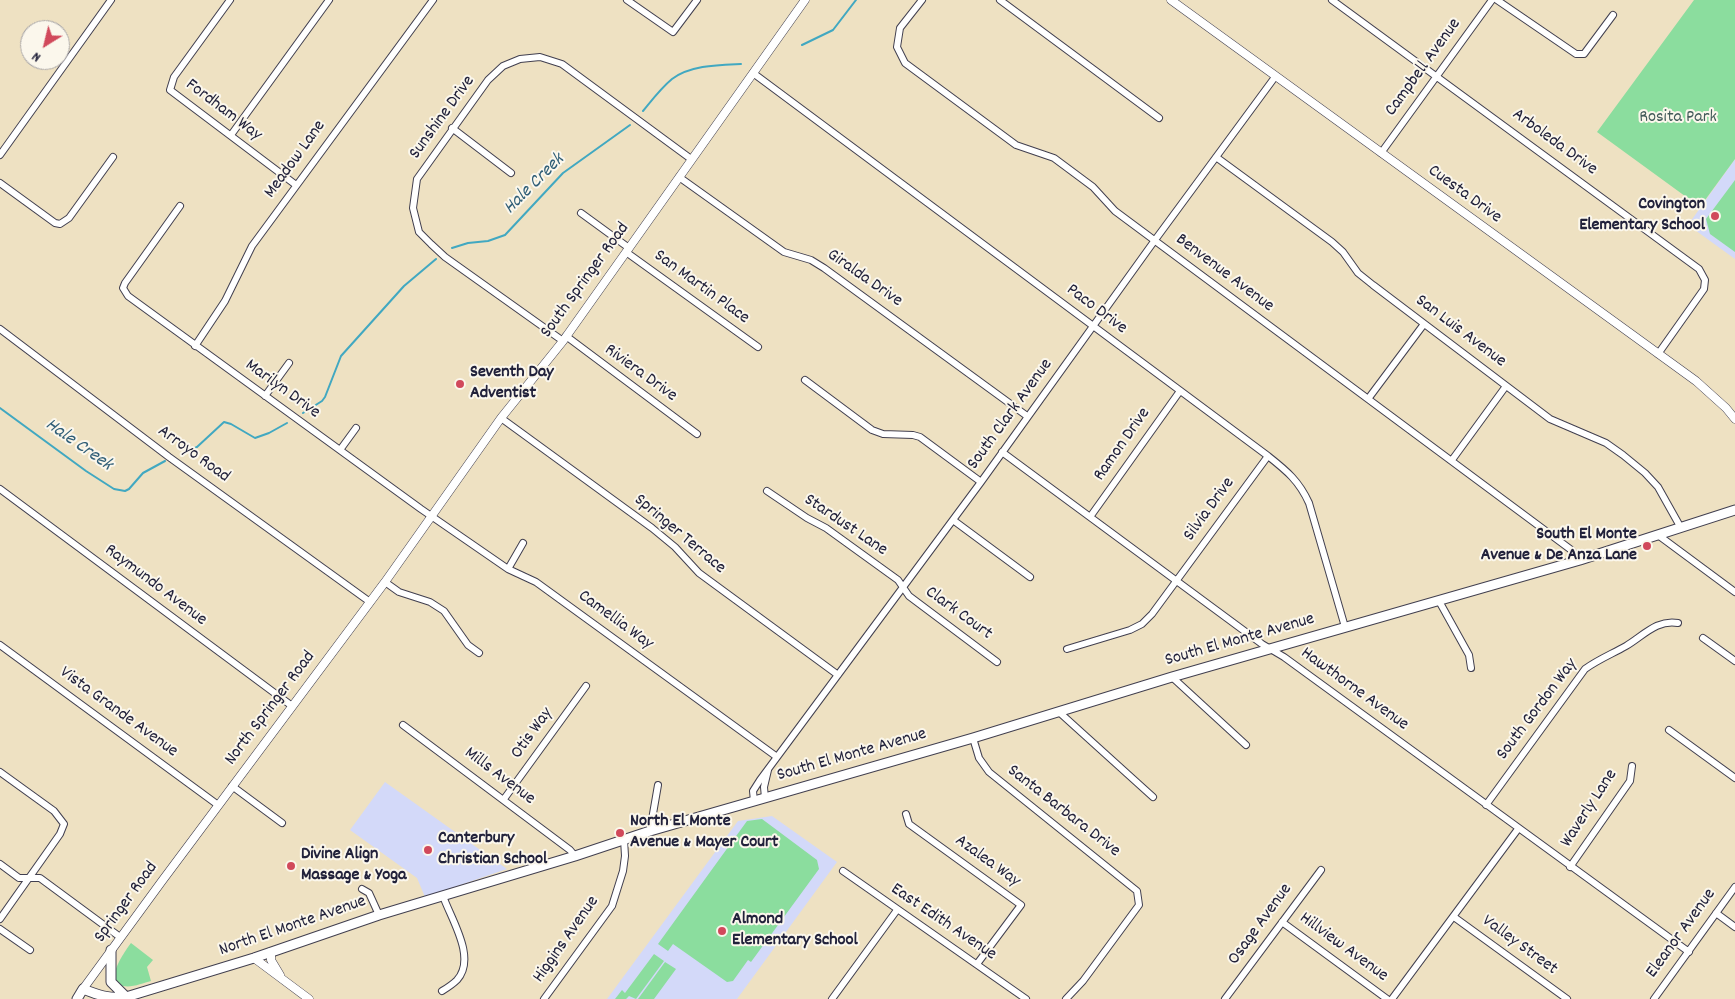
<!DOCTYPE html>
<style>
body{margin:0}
#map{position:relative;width:1735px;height:999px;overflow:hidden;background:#eee1c2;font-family:Dekko,sans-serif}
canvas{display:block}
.north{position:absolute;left:20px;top:20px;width:50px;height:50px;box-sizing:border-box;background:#fbf7ec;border:1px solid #a4a2a5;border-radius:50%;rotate:216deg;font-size:14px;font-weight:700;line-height:20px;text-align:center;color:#22223b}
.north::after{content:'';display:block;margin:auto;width:18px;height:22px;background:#d1495b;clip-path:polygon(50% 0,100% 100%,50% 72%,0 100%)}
</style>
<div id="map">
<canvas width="1735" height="999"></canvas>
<div class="north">N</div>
</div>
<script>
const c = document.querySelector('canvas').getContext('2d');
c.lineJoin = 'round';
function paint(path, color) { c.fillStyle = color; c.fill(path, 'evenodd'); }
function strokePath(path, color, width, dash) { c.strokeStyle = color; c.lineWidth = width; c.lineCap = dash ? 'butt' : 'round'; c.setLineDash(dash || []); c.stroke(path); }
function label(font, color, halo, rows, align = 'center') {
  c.font = font + ' Dekko,sans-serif'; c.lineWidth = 4; c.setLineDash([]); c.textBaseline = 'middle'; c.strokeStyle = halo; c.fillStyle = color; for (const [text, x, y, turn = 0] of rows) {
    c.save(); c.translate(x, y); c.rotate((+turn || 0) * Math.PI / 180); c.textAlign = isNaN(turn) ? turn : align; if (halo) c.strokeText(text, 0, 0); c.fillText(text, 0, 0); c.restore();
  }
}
const built = new Path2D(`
 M 1735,159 L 1735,259 L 1688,225 Z
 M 385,782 L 507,869 L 425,897 L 417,878 L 350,830 Z
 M 772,816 L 837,862 L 737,999 L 607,999 L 738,821 Z`);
const green = new Path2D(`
 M 1694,0 L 1735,0 L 1735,159 L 1700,207 L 1597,132 Z
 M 1735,180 L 1735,252 L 1710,234 L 1706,219 Z
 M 762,819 L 817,860 L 819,869 L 751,962 L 748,960 L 733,981 L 727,982 L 673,944 L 668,951 L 658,944 L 747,821 Z
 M 131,943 L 153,960 L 147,967 L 151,981 C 143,983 132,988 123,986 C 102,984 125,951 131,943 Z
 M 654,954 L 664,961 L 636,999 L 629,996 L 626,999 L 615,999 L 622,990 L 625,993 Z
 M 665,962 L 676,969 L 654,999 L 638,999 Z`);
const stream = new Path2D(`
 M 802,45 L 833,30 L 856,0
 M 643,111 C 652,100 661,88 672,79 C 691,65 719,65 741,64
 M 452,248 L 468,243 L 488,241 L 505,235 L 563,173 L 630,125
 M 0,408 L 86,471 L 114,489 L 125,491 L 129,489 L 143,473 L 165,461
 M 303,413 L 322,401 L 325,397 L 341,356 L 404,286 L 436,259
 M 184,453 L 197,447 L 224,422 L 231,424 L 255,438 L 269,433 L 287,423`);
const minor = new Path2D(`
 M 230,0 L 174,77 L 170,90 L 296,185
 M 627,0 L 673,32 L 697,0
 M 922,0 L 900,28 L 897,47 L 905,63 L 1016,145 L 1054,158 L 1093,187 L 1115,211 L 1570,549 L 1580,560
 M 1000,0 L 1159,118
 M 1332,0 L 1699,269 L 1705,280 L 1704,289 L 1658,354
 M 1497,0 L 1576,54 L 1584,54 L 1613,15
 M 753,73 L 1268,456 C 1287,471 1299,481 1309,503 L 1345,627
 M 452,128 L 511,173
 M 231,135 L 329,0
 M 1381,153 L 1492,0
 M 0,155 L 111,0
 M 1216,157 L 1332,242 L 1343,252 L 1358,273 L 1373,285 L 1550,419 L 1606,443 L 1623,455 L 1645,473 L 1658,487 L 1681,528
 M 679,177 L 784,252 L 811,260 L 824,268 L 1027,416
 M 0,183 L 55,223 L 60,224 L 69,218 L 113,157
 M 180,206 L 125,283 L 123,288 L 128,296 L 421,509 L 508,569 L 536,582 L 777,757
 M 581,213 L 629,248
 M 626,252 L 758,347
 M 0,329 L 169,457 L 370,602
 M 566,336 L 697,434
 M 563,341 L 445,257 L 431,244 L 419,232 L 413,208 L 417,179 L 488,80 L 503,66 L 520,59 L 540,57 L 562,64 L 691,159
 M 195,346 L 225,301 L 252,246 L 433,0
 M 805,380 L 872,430 L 883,434 L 913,435 L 920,437 L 981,482
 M 265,396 L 289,363
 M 1368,399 L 1424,324
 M 501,418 L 652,528 L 675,547 L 699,573 L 838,675
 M 340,450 L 356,428
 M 1002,452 L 1262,644 L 1284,657 L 1689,952
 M 1452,460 L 1506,386
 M 0,489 L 292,706
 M 767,491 L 807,518 L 826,528 L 898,580 L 909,596 L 997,662
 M 1090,517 L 1180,391
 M 953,520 L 1030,577
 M 1658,535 L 1735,592
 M 508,569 L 523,543
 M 385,582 L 399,592 L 430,602 L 444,611 L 468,645 L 479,653
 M 1439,601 L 1469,655 L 1471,668
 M 1703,638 L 1735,661
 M 0,645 L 218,805
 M 1067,649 L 1130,630 L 1142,624 L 1152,614 L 1268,456
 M 1172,677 L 1246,745
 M 1059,712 L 1153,797
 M 403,725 L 570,850 L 575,856
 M 1669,730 L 1735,778
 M 973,738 L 979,758 L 989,772 L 1137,891 L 1139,905 L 1083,981 L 1066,999
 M 0,772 L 54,811 L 64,824 L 60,834 L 0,919
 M 232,786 L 282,823
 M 765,798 L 764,787 L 768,770
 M 504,799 L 586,686
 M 754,801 L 753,791 L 760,780 L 981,482 L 1155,240 L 1275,77
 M 1486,805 L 1585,669 C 1599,659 1612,654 1626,646 C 1643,636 1657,619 1678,623
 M 906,814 L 909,824 L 1021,905 L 977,964
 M 650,831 L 658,785
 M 0,864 L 19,878 L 40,878 L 120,937
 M 1570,867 L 1630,781 L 1632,766
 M 843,871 L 1026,999
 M 362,889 L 369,893 L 379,915
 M 1716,913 L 1735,927
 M 1454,917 L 1567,999
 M 1282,922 L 1387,999
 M 0,929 L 30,950
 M 442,991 C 447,988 453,984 457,980 C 477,958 451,919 443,896
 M 544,999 L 612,906 L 623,871 L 625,856 L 624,839
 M 832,999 L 897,910
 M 1225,999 L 1321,870
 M 1392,999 L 1518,829
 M 1654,999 L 1735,887`);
const tertiary = new Path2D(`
 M 1171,0 L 1696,381 L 1726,408 L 1735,419
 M 271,952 L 271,960 L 280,975
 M 254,958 L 309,999
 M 83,989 L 162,881 L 385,582 L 501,418 L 563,341 L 805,0`);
const secondary = new Path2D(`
 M 111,950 L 111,982 L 126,997
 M 77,999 L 83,989 C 98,995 109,999 126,997 L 254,958 L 379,915 L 575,856 L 650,831 L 973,738 L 1172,677 L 1580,560 L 1735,510`);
const markers = [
 [1715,216,5,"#d1495b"],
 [460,384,5,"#d1495b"],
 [1647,546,5,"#d1495b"],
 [620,833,5,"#d1495b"],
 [428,850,5,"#d1495b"],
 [291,866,5,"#d1495b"],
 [722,931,5,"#d1495b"]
];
const streetNames = [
 ["Campbell Avenue",1424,68,-54],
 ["Fordham Way",223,111,37],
 ["Sunshine Drive",443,118,-54],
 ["Arboleda Drive",1554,143,36],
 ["Meadow Lane",296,160,-54],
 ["Cuesta Drive",1464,195,36],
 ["Benvenue Avenue",1224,274,37],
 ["Giralda Drive",864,279,35],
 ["South Springer Road",586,281,-54],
 ["San Martin Place",701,288,36],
 ["Paco Drive",1096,310,37],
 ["San Luis Avenue",1460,332,37],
 ["Riviera Drive",640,374,36],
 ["Marilyn Drive",282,390,36],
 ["South Clark Avenue",1011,415,-54],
 ["Ramon Drive",1123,445,-55],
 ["Arroyo Road",193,455,36],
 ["Silvia Drive",1210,510,-54],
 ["Stardust Lane",845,526,34],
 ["Springer Terrace",679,535,40],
 ["Raymundo Avenue",155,586,37],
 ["Clark Court",958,614,36],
 ["Camellia Way",615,621,36],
 ["South El Monte Avenue",1240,641,-16],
 ["Hawthorne Avenue",1354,690,36],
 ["North Springer Road",271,709,-53],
 ["South Gordon Way",1538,710,-53],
 ["Vista Grande Avenue",118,713,36],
 ["Otis Way",533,734,-54],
 ["South El Monte Avenue",852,756,-16],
 ["Mills Avenue",499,777,37],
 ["Waverly Lane",1590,809,-57],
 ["Santa Barbara Drive",1063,812,38],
 ["Azalea Way",987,862,36],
 ["Springer Road",127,903,-54],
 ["East Edith Avenue",943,923,34],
 ["Osage Avenue",1261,925,-54],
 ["North El Monte Avenue",293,927,-19],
 ["Eleanor Avenue",1682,934,-54],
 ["Higgins Avenue",567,940,-55],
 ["Valley Street",1519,946,36],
 ["Hillview Avenue",1343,948,36]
];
const parkNames = [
 ["Rosita Park",1678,119]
];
const poiNames = [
 ["Covington",1705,206,"right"],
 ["Elementary School",1705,227,"right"],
 ["Seventh Day",470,374],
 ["Adventist",470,395],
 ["South El Monte",1637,536,"right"],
 ["Avenue & De Anza Lane",1637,557,"right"],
 ["North El Monte",630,823],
 ["Avenue & Mayer Court",630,844],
 ["Canterbury",438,840],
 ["Christian School",438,861],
 ["Divine Align",301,856],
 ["Massage & Yoga",301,877],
 ["Almond",732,921],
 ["Elementary School",732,942]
];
const waterNames = [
 ["Hale Creek",535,185,-45],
 ["Hale Creek",78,446,35]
];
paint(built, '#d3d9f9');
paint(green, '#8bdd9e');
strokePath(stream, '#41a8c1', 2);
strokePath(minor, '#413f4f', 8);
strokePath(tertiary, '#413f4f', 9);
strokePath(secondary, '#413f4f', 11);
strokePath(minor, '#fff', 6);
strokePath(tertiary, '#fff', 8);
strokePath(secondary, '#fff', 9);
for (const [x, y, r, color] of markers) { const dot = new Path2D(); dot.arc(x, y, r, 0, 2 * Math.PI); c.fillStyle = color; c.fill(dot); strokePath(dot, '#fbf7ec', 2); }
label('18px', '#22223b', '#fbf7ec', streetNames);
label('18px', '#425a59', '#fbf7ec', parkNames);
label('bold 18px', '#22223b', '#fbf7ec', poiNames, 'left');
label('italic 19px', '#305e77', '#fbf7ec', waterNames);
</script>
